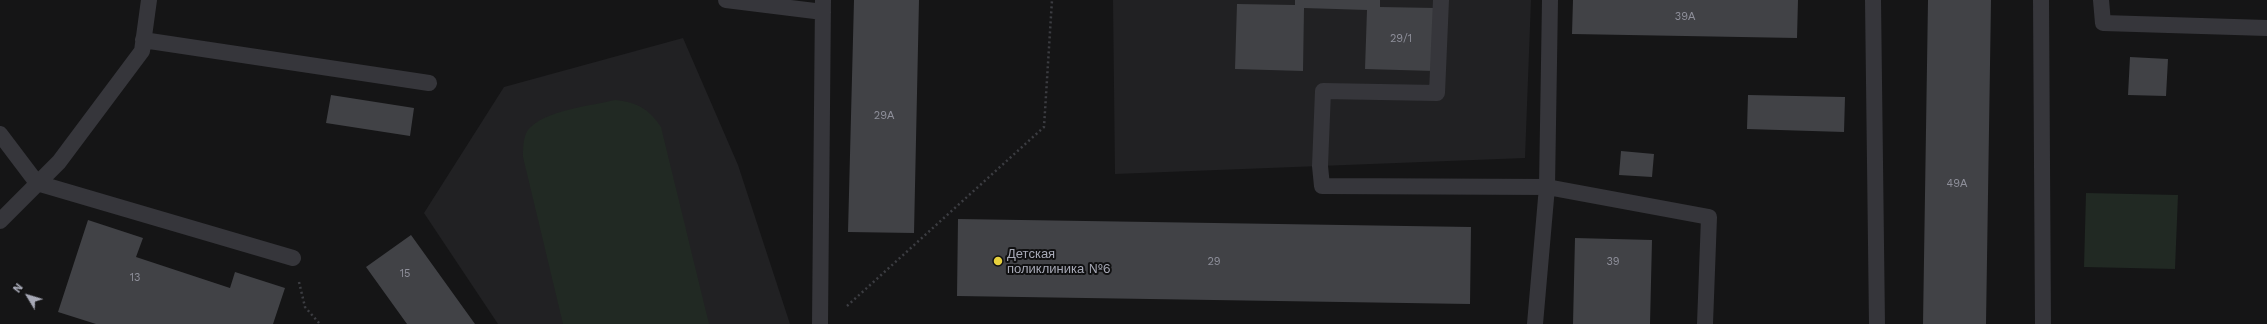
<!DOCTYPE html>
<meta charset="utf-8">
<style>
body{margin:0}
#map{position:relative;width:2267px;height:324px;overflow:hidden;background:#151516;font-family:"Work Sans",sans-serif}
canvas{display:block}
.north{position:absolute;left:8px;top:276px;width:40px;height:40px;-webkit-text-stroke:3px #101011;paint-order:stroke;rotate:308deg;font-size:11px;font-weight:700;line-height:16px;text-align:center;color:#a7a9b6}
.north::after{content:'';display:block;margin:auto;width:14px;height:18px;background:#a7a9b6;clip-path:polygon(50% 0,100% 100%,50% 72%,0 100%)}
</style>
<div id="map">
<canvas width="2267" height="324"></canvas>
<div class="north">N</div>
</div>
<script>
const c = document.querySelector('canvas').getContext('2d');
c.lineJoin = 'round';
function paint(path, color) { c.fillStyle = color; c.fill(path, 'evenodd'); }
function strokePath(path, color, width, dash) { c.strokeStyle = color; c.lineWidth = width; c.lineCap = dash ? 'butt' : 'round'; c.setLineDash(dash || []); c.stroke(path); }
function label(font, color, halo, rows, align = 'center') {
  c.font = font + ' "Work Sans",sans-serif'; c.lineWidth = 4; c.setLineDash([]); c.textBaseline = 'middle'; c.strokeStyle = halo; c.fillStyle = color; for (const [text, x, y, turn = 0] of rows) {
    c.save(); c.translate(x, y); c.rotate((+turn || 0) * Math.PI / 180); c.textAlign = isNaN(turn) ? turn : align; if (halo) c.strokeText(text, 0, 0); c.fillText(text, 0, 0); c.restore();
  }
}
const built = new Path2D(`
 M 1113,0 L 1531,0 L 1525,158 L 1115,174 Z
 M 683,38 L 738,165 L 790,324 L 498,324 L 424,213 L 504,87 Z`);
const green = new Path2D(`
 M 615,100 C 637,102 649,109 661,127 L 709,324 L 563,324 L 523,157 C 523,149 523,137 528,130 C 544,110 591,106 615,100 Z
 M 2086,193 L 2178,195 L 2175,269 L 2084,267 Z`);
const building = new Path2D(`
 M 854,0 L 919,0 L 914,233 L 848,232 Z
 M 1295,0 L 1380,0 L 1380,7 L 1436,8 L 1434,71 L 1365,69 L 1367,10 L 1304,8 L 1303,71 L 1235,69 L 1237,4 L 1295,5 Z
 M 1573,0 L 1798,0 L 1797,38 L 1572,34 Z
 M 1928,0 L 1991,0 L 1986,324 L 1923,324 Z
 M 2130,57 L 2168,59 L 2166,96 L 2128,95 Z
 M 331,95 L 414,108 L 410,136 L 326,123 Z
 M 1748,95 L 1845,97 L 1844,132 L 1747,129 Z
 M 1621,151 L 1654,154 L 1652,177 L 1619,175 Z
 M 958,219 L 1471,227 L 1470,304 L 957,296 Z
 M 88,220 L 143,238 L 136,257 L 230,288 L 235,272 L 285,288 L 273,324 L 96,324 L 58,312 Z
 M 411,235 L 475,324 L 407,324 L 366,267 Z
 M 1575,238 L 1652,240 L 1650,324 L 1573,324 Z`);
const path = new Path2D(`
 M 299,282 L 305,307 L 320,324
 M 847,306 L 1044,127 L 1052,0`);
const lane = new Path2D(`
 M 726,0 L 823,12
 M 1441,0 L 1437,93 L 1323,91 L 1320,166 L 1322,186 L 1547,187 L 1550,0
 M 1873,0 L 1877,324
 M 2041,0 L 2043,324
 M 2101,0 L 2103,23 L 2267,28
 M 143,40 L 429,83
 M 0,134 L 37,183 L 293,258
 M 0,221 L 59,162 L 142,51 L 149,0
 M 820,324 L 823,0
 M 1535,324 L 1547,187 L 1709,217 L 1705,324`);
const markers = [
 [998,261,5,"#e6d03d"]
];
const numberNames = [
 ["39А",1685,17],
 ["29/1",1401,39],
 ["29А",884,116],
 ["49А",1957,184],
 ["29",1214,262],
 ["39",1613,262],
 ["15",405,274],
 ["13",135,278]
];
const poiNames = [
 ["Детская",1007,254],
 ["поликлиника №6",1007,269]
];
paint(built, '#212123');
paint(green, '#212923');
paint(building, '#414246');
strokePath(path, '#3c3d42', 2.5, [2, 3]);
strokePath(lane, '#36363b', 16);
for (const [x, y, r, color] of markers) { const dot = new Path2D(); dot.arc(x, y, r, 0, 2 * Math.PI); c.fillStyle = color; c.fill(dot); strokePath(dot, '#101011', 1.5); }
label('11px', '#8e8f9a', null, numberNames);
label('13px', '#a7a9b6', '#101011', poiNames, 'left');
</script>
